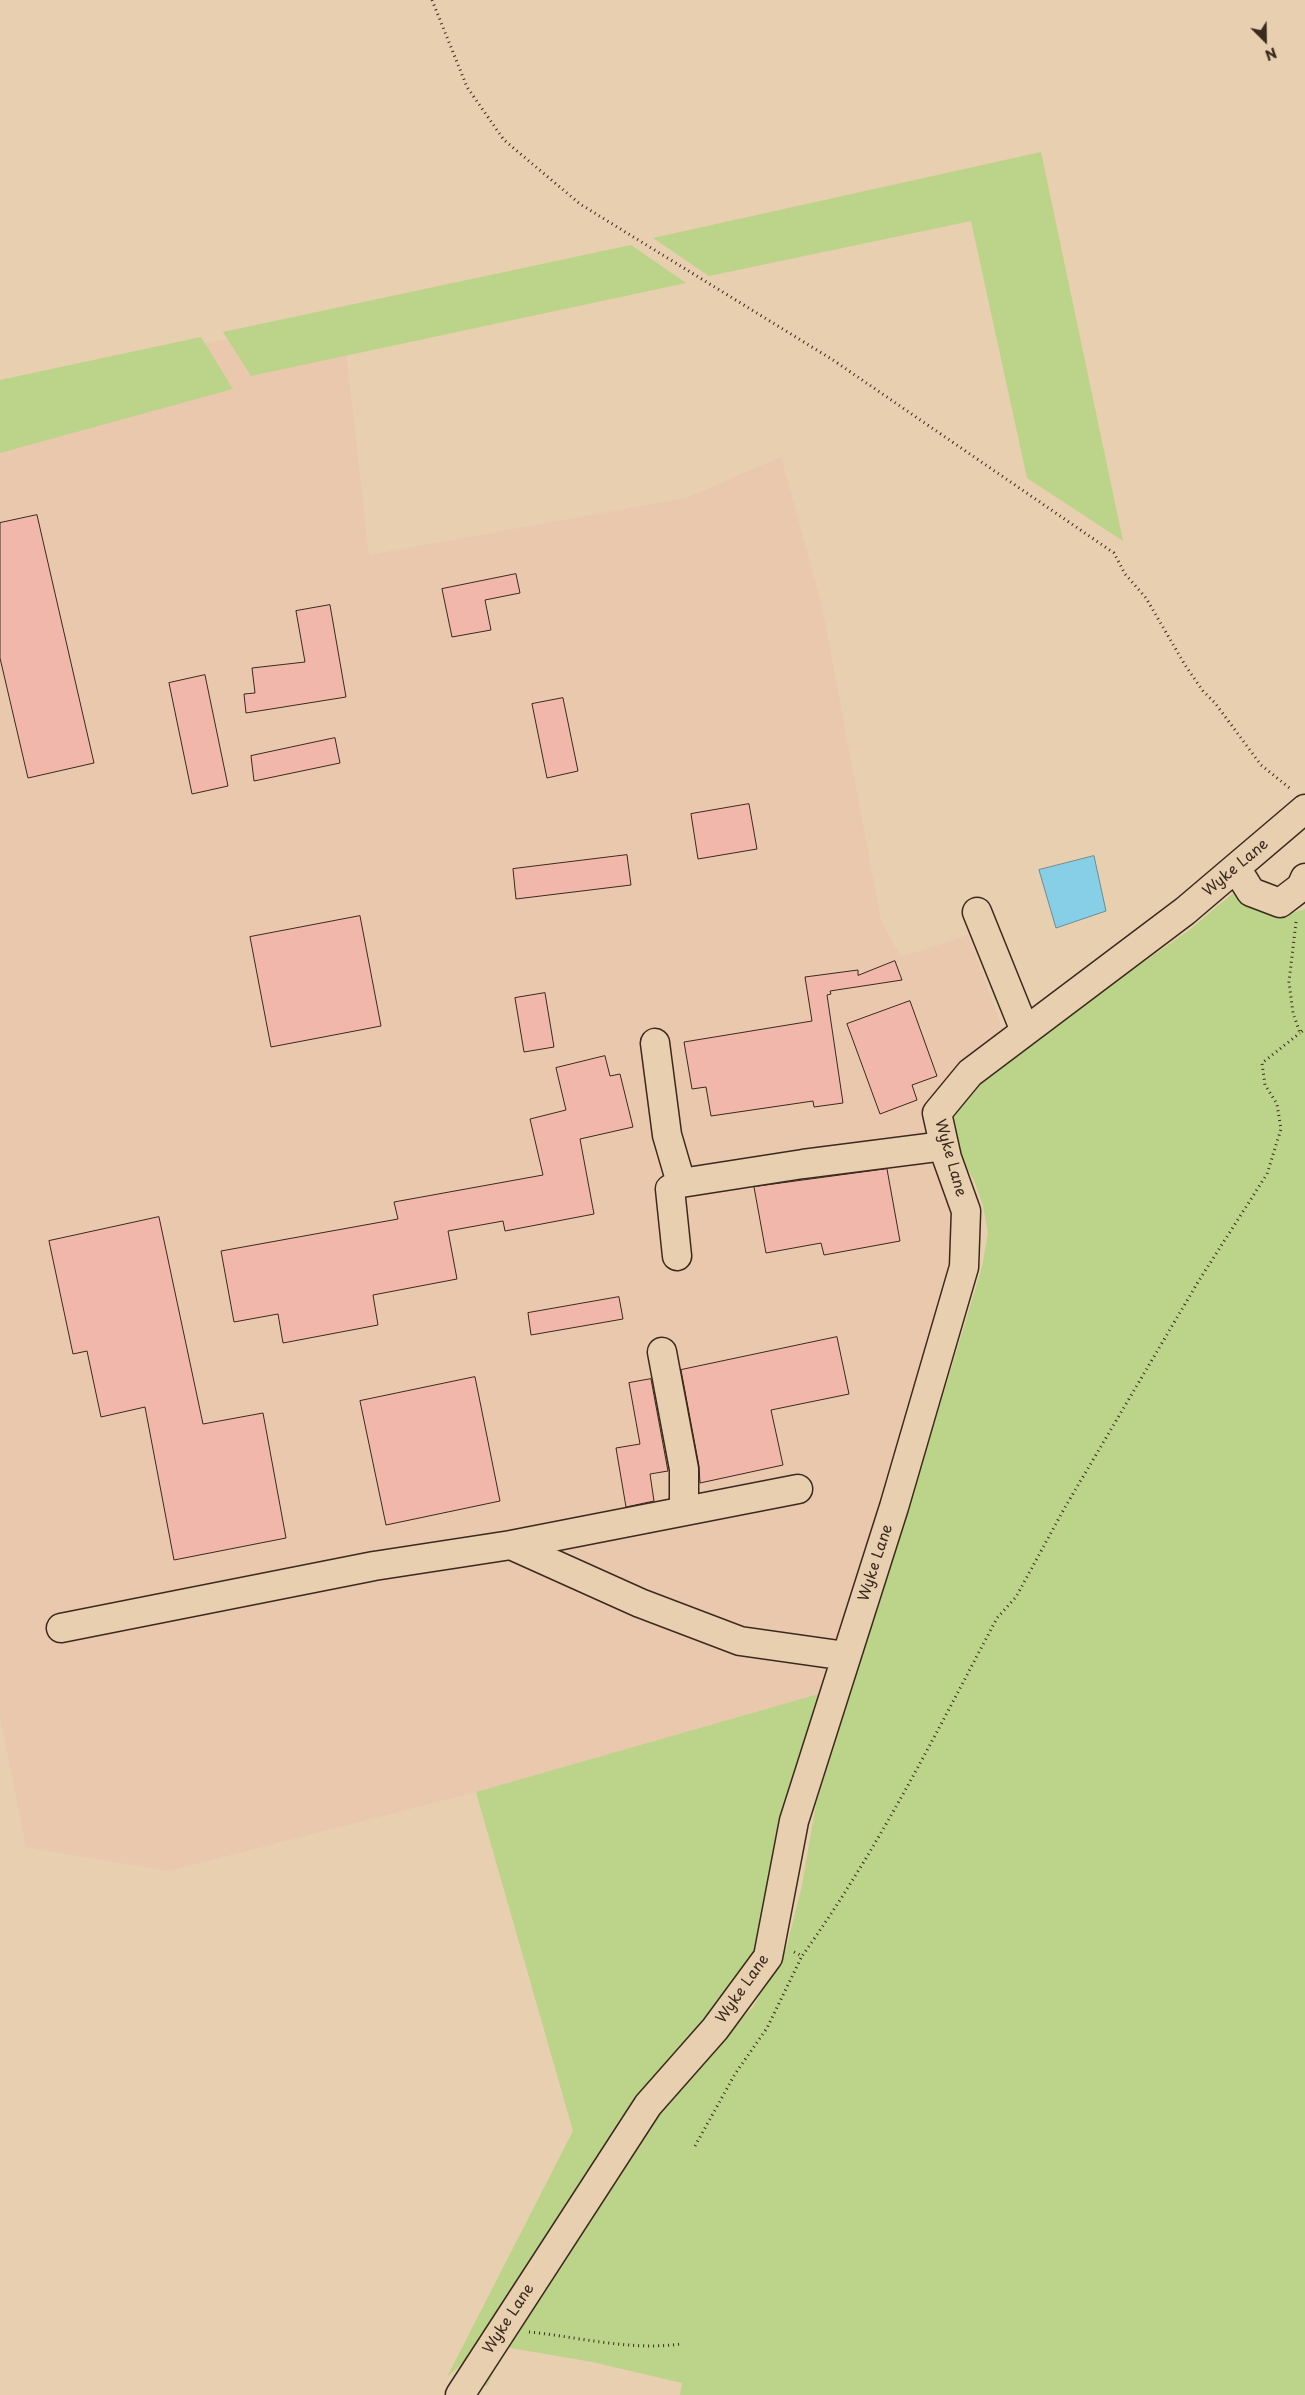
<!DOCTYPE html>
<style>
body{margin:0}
#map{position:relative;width:1305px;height:2395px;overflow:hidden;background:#e7cfaf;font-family:"Playpen Sans",sans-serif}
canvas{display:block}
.north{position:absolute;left:1240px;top:15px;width:50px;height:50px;-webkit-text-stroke:4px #e7cfaf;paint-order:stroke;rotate:157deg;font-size:14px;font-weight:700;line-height:20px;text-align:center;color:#3b2a1e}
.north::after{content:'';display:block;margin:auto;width:18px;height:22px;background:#3b2a1e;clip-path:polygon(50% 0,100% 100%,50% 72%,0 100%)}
</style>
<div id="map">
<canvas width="1305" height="2395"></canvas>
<div class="north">N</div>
</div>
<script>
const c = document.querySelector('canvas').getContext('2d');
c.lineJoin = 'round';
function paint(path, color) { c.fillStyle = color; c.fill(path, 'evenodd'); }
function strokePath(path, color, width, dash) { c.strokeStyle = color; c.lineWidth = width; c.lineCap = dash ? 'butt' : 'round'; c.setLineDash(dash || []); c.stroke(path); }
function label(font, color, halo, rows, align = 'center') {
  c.font = font + ' "Playpen Sans",sans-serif'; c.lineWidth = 4.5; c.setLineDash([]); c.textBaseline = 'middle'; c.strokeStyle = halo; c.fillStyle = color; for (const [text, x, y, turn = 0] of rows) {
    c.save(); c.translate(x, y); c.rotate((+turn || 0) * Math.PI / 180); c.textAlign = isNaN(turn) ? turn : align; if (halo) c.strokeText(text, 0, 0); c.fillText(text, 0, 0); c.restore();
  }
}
const built = new Path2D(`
 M 342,316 L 369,555 L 686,498 L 781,457 L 822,606 L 881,920 L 901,957 L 968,935 L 1008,1044 L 937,1113 L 966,1211 L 836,1689 L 476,1792 L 168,1871 L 26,1847 L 0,1717 L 0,384 Z`);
const green = new Path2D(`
 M 1041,152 L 1123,541 L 1027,478 L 971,221 L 709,276 L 653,238 Z
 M 631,245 L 686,283 L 251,376 L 223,332 Z
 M 201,337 L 233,389 L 0,453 L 0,380 Z
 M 1238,889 C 1254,917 1276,919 1305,909 L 1305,2395 L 680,2395 L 682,2383 L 592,2362 L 505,2347 L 487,2386 L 480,2384 L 501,2330 L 447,2377 L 573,2131 L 476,1792 L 836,1689 L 768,1957 L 721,2040 L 753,2007 L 786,1949 L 802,1885 L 816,1804 L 905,1520 L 982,1267 L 988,1233 L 983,1206 L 974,1180 L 961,1158 L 951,1122 L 956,1107 L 970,1089 L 1056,1023 L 1188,931 Z`);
const water = new Path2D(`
 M 1094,856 L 1106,911 L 1056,928 L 1039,870 Z`);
const building = new Path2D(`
 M 37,515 L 94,763 L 28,778 L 0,658 L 0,523 Z
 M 516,574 L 520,593 L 485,600 L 491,630 L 452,637 L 442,589 Z
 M 330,605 L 346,697 L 246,713 L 244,694 L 255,693 L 252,668 L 305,662 L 296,611 Z
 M 205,675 L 228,786 L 192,794 L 169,683 Z
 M 563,698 L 578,771 L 547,778 L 532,704 Z
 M 335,738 L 340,763 L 254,781 L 251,756 Z
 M 749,804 L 757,849 L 698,859 L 691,814 Z
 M 627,855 L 631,885 L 516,899 L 513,869 Z
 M 360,916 L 381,1026 L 271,1047 L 250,937 Z
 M 895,961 L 902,980 L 830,991 L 831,994 L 827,995 L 843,1103 L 814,1107 L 813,1101 L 711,1116 L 706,1087 L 692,1089 L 684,1042 L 812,1021 L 805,977 L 858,970 L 858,975 Z
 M 545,993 L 554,1047 L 524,1052 L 515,998 Z
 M 910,1001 L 937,1076 L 912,1085 L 917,1100 L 880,1114 L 847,1024 Z
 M 605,1056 L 610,1076 L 620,1074 L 633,1127 L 580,1139 L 594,1214 L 505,1231 L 503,1221 L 448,1231 L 457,1279 L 373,1295 L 378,1325 L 283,1343 L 278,1314 L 234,1322 L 221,1251 L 398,1219 L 394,1202 L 543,1175 L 530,1119 L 566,1110 L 556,1068 Z
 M 887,1169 L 900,1241 L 824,1255 L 821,1243 L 766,1253 L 754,1187 Z
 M 159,1217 L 203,1424 L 263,1413 L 286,1538 L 174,1560 L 145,1407 L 101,1417 L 87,1351 L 73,1354 L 49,1241 Z
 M 619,1297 L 623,1319 L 531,1335 L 528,1313 Z
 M 837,1337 L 849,1394 L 771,1410 L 783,1465 L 700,1483 L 699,1466 L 681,1370 Z
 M 475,1377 L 500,1501 L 386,1525 L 360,1401 Z
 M 651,1379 L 668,1471 L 650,1474 L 654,1501 L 626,1507 L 616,1448 L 640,1444 L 629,1383 Z`);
const path = new Path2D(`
 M 432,0 L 467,87 L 504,140 L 580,204 L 833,360 L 1114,553 L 1125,574 L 1146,598 L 1185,665 L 1203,691 L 1215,703 L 1261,765 L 1292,790
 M 1296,922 L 1289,982 L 1293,1013 L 1300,1033 L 1305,1029
 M 794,1952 L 802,1956 C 878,1850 936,1733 997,1618 L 1016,1597 L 1064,1509 L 1198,1282 L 1267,1174 L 1281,1129 L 1277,1104 L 1265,1085 L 1262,1063 L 1300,1033
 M 695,2146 L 735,2074 L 767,2028 L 802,1956
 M 529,2332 C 580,2337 629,2351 681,2344`);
const minor = new Path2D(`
 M 1236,868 L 1251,892 L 1280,903 L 1301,887 L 1305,878
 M 977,912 L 1025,1031
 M 655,1043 L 667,1135 L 681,1183
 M 677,1256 L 670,1189 L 681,1183 L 803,1164 L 944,1146
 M 662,1352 L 684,1469 L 684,1511
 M 511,1545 L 798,1489
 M 61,1628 L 374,1566 L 511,1545 L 640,1603 L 740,1641 L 846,1656
 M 460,2395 L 648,2105 L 715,2029 L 768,1957 L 794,1821 L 894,1507 L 964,1267 L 966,1211 L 947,1158 L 937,1113 L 970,1073 L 1185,911 L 1305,809`);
const streetNames = [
 ["Wyke Lane",1236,868,-40],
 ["Wyke Lane",950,1158,74],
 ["Wyke Lane",876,1563,-72],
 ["Wyke Lane",743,1989,-55],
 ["Wyke Lane",509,2319,-57]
];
paint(built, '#eac8ae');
paint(green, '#bcd38a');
paint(water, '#86cfe6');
strokePath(water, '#688d96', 1);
paint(building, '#f1b7ab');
strokePath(building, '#3b2a1e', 1);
strokePath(minor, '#3b2a1e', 31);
strokePath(path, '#3b2a1e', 3, [1, 4]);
strokePath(minor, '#e7cfaf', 28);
label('15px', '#3b2a1e', '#e7cfaf', streetNames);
</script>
